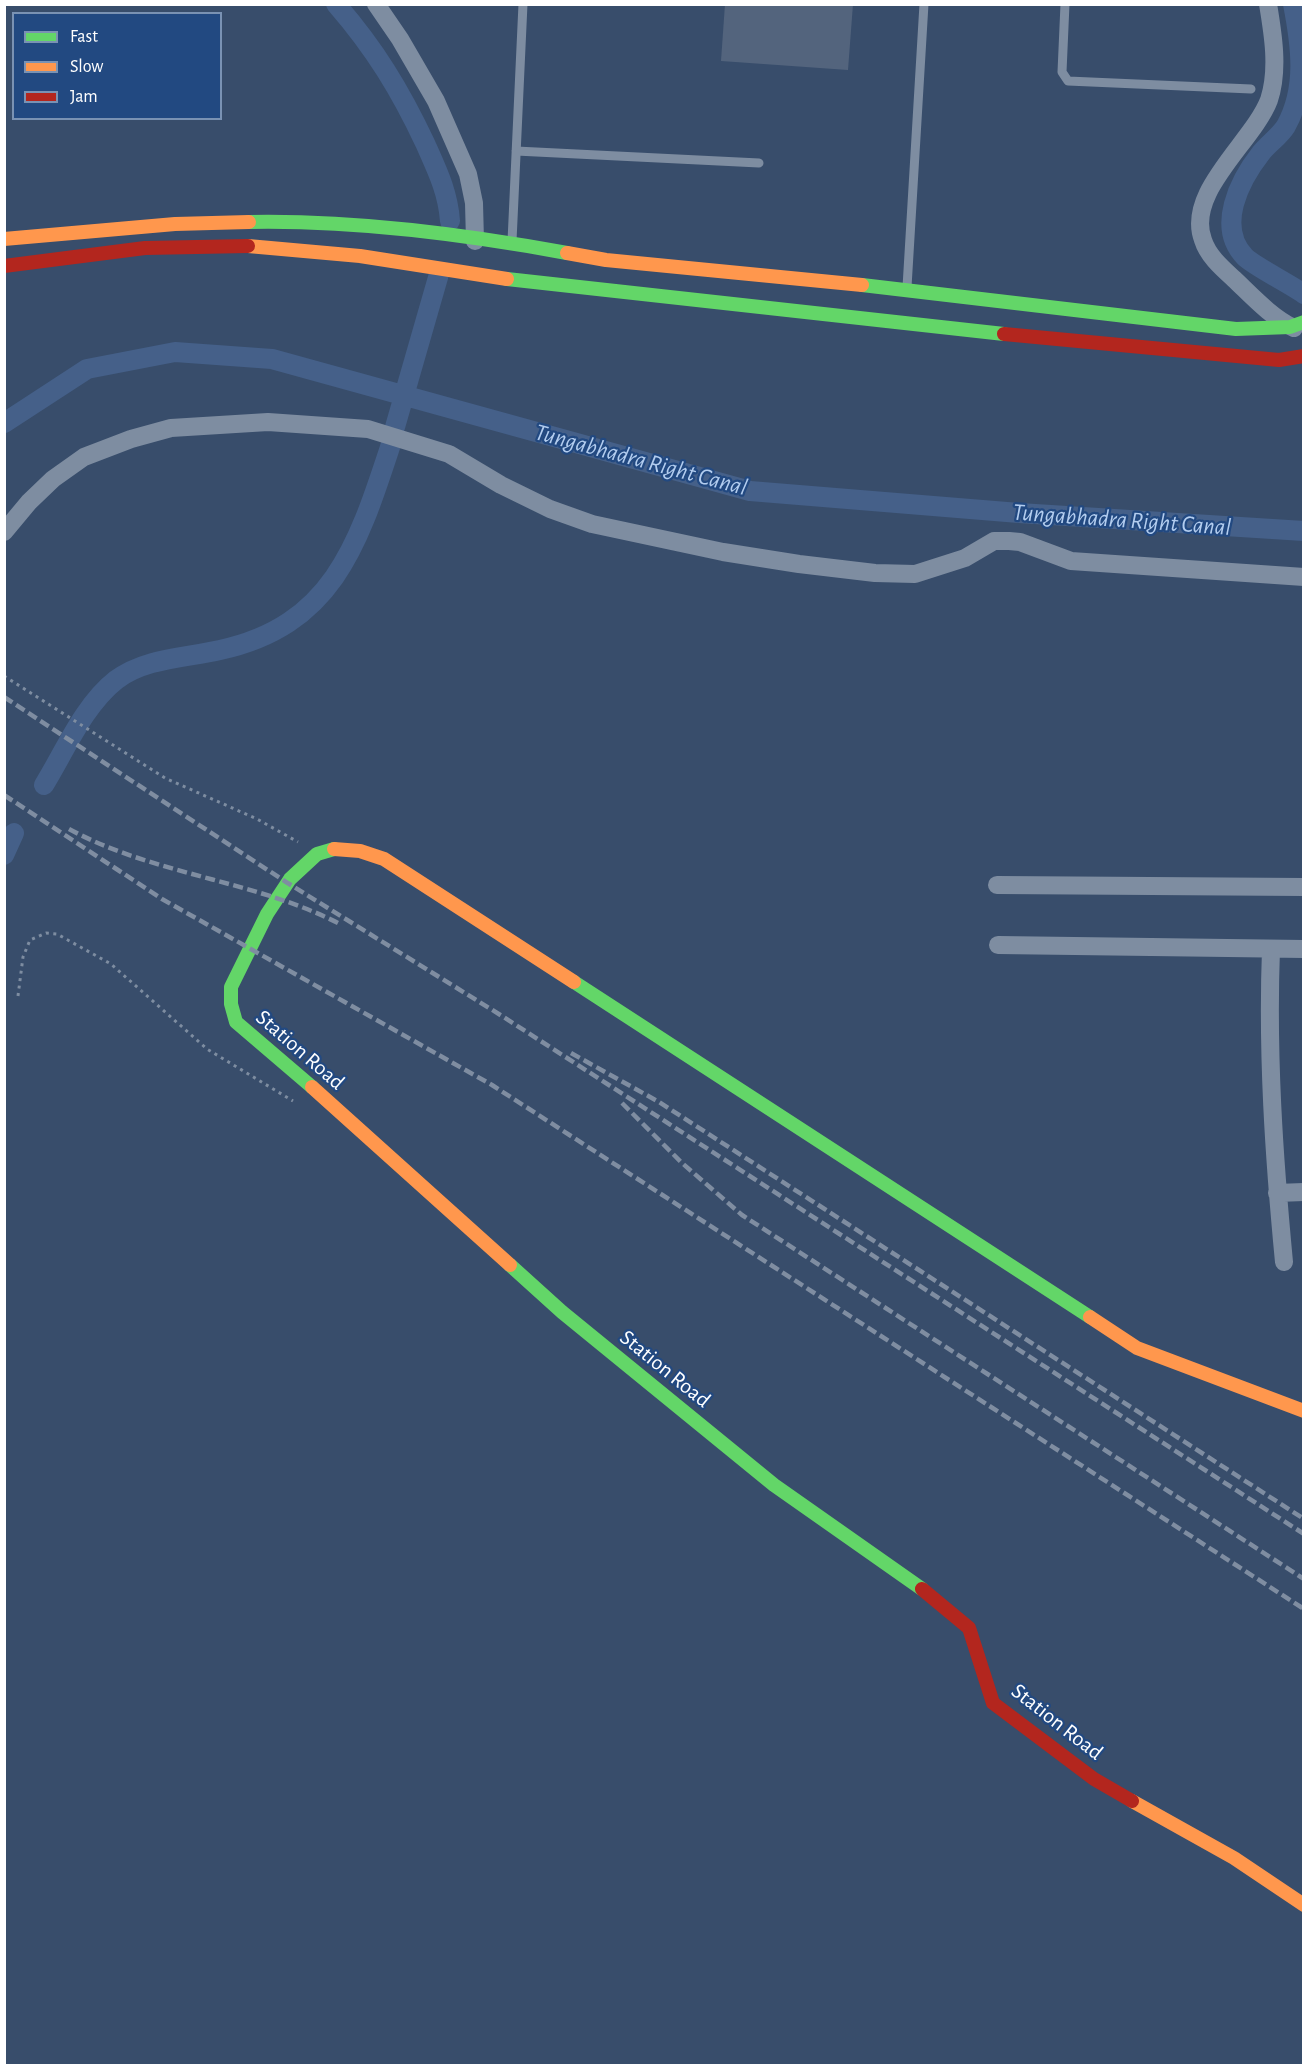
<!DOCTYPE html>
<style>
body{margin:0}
#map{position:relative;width:1308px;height:2070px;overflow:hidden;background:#384d6b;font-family:"Alegreya Sans",sans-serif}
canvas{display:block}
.frame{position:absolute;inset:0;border:6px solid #fff;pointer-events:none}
.legend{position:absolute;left:12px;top:12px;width:210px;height:108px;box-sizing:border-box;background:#224981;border:2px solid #7a92b3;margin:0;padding:8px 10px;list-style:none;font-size:18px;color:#fff}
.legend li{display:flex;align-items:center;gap:12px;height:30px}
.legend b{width:30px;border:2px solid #7a92b3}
</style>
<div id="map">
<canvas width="1308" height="2070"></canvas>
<div class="frame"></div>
<ul class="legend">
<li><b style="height:8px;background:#63d668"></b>Fast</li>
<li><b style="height:8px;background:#ff974d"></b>Slow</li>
<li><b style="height:8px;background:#b3261e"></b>Jam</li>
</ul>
</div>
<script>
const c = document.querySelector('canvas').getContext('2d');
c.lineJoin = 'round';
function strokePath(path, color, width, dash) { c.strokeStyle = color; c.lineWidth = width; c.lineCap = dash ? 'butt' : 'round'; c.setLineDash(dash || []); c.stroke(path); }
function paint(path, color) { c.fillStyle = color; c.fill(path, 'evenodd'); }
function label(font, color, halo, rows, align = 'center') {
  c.font = font + ' "Alegreya Sans",sans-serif'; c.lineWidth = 4.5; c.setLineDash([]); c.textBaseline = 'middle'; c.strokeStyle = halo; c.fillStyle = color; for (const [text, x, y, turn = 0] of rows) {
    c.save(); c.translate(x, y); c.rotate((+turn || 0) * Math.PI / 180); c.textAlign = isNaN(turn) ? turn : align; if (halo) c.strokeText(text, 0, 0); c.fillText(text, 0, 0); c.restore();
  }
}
const canal = new Path2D(`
 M 336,4 C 375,49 400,90 425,143 C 437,170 448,192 450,221
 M 1293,4 C 1301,45 1307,88 1286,126 C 1280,136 1268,144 1261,153 C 1239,181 1216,227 1245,257 C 1254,266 1290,284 1304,294
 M 4,423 L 87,369 L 175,352 L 272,359 L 750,491 L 1019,513 L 1304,531
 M 395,427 L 439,274
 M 44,785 C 65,751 84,705 116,680 C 145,658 185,658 220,650 C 335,625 359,541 392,441
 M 4,855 L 14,833`);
const building = new Path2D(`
 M 725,4 L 853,4 L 848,70 L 721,61 Z`);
const path = new Path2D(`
 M 4,676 L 165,778 L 257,819 L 298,842
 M 18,996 L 23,957 L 30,940 L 46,933 L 57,934 L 111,964 L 207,1049 L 293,1101`);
const lane = new Path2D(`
 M 1065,4 L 1062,72 L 1068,81 L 1251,89
 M 516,151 L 759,163
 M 512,241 L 523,4
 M 907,287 L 924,4`);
const street = new Path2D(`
 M 376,4 L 400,39 L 436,101 L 468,174 L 474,203 L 475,241
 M 1268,4 C 1273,34 1279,70 1269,100 C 1253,142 1185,192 1203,240 C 1208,256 1222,268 1234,279 C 1251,295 1272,318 1294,328
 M 4,532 L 29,502 L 53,479 L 84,457 L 131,439 L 171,428 L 268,422 L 368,429 L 449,454 L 501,485 L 550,509 L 592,524 L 723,552 L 799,564 L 875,573 L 915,574 L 965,558 L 994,541 L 1009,541 L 1020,542 L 1071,561 L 1304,577
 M 997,885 L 1304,887
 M 998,945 L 1304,949
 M 1271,949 C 1267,1054 1274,1157 1284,1262
 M 1277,1193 L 1304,1192`);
const fast = new Path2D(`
 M 249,222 C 355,220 463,234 567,253
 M 507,279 L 1004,334
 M 862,285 L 1236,329 L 1290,327 L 1304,322
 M 574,982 L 1090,1317
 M 312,1087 L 236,1022 L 231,1004 L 231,987 L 267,914 L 290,879 L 317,854 L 334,849
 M 510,1265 L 562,1312 L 774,1485 L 922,1589`);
const slow = new Path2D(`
 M 4,239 L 175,224 L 249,222
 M 248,246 L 360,256 L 507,279
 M 567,253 L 606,260 L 862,285
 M 334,849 L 360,851 L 384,859 L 574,982
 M 312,1087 L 510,1265
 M 1090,1317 L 1137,1348 L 1304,1411
 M 1132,1801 L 1234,1858 L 1304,1905`);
const jam = new Path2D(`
 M 4,266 L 145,248 L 248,246
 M 1004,334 L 1279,360 L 1304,356
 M 922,1589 L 969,1628 L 993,1703 L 1094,1779 L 1132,1801`);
const rail = new Path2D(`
 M 4,697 L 286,882 L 502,1016 L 1304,1534
 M 4,795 L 162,899 L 492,1085 L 1304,1609
 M 69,829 C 154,875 254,880 340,924
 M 571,1053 L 659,1102 L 1304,1519
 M 622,1103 L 682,1163 L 742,1215 L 1304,1579`);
const streetNames = [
 ["Station Road",300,1050,41],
 ["Station Road",665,1369,39],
 ["Station Road",1057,1722,38]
];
const waterNames = [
 ["Tungabhadra Right Canal",641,460,15],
 ["Tungabhadra Right Canal",1122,520,4]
];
strokePath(canal, '#456089', 20);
paint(building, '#53647d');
strokePath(path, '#7e8da1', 3, [3, 4.5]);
strokePath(lane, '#7e8da1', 9);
strokePath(street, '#7e8da1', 18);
strokePath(fast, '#63d668', 14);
strokePath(slow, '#ff974d', 14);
strokePath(jam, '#b3261e', 14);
strokePath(rail, '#7f8da1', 4.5, [10, 4.5]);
label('22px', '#fff', '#224981', streetNames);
label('italic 24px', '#b3cdef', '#224981', waterNames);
</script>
